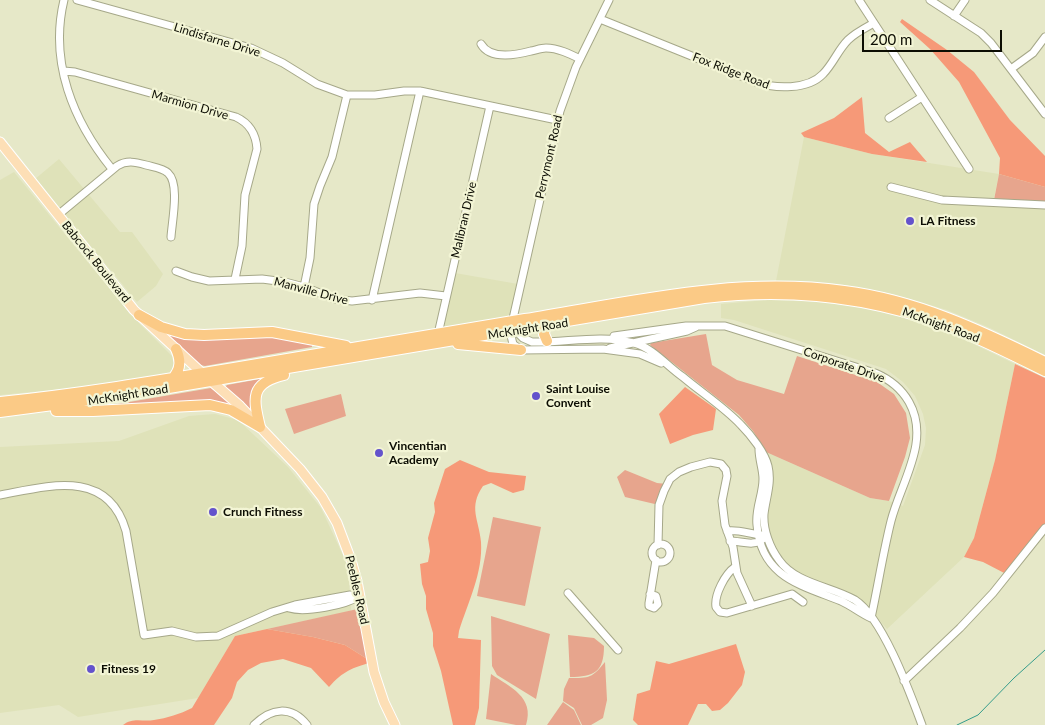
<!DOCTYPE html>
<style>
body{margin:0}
#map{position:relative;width:1045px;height:725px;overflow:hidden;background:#e6e8c8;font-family:Lato,sans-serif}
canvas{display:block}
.scale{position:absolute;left:862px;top:30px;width:140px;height:22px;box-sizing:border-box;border:2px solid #0c0d03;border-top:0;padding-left:6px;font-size:15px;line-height:18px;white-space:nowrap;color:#0c0d03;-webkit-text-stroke:4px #f3f5d5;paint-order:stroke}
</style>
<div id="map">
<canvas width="1045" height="725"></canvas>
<div class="scale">200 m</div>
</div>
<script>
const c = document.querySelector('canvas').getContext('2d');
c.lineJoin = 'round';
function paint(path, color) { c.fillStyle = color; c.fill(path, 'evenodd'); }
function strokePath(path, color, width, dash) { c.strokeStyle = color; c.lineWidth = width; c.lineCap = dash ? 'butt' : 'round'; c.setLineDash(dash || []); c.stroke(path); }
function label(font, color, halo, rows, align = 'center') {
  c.font = font + ' Lato,sans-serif'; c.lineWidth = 4.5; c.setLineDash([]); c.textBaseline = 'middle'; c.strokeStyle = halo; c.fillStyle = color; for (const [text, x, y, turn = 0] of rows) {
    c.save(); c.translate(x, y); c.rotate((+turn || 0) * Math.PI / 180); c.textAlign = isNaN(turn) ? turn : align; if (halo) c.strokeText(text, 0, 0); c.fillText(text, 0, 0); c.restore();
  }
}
const built = new Path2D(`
 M 804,137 L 872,154 L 999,174 L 993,203 L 1045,205 L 1045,355 L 990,328 L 947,310 L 892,294 L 839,284 L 776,281 Z
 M 59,159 L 120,232 L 132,232 L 163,274 L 156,286 L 137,302 L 35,179 Z
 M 14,172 L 132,316 L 176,360 L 172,373 L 95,386 L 0,395 L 0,180 Z
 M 455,273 L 518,284 L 511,314 L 503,318 L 446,328 L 443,326 Z
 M 767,300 L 815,301 L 852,306 L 895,315 L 959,337 L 1015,364 L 995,460 L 974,538 L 964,557 L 887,629 L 863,601 L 798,573 L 783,562 L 775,549 L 769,534 L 767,519 L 773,486 L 772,474 L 766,452 L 870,498 L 889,501 L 903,506 L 925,445 L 926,428 L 923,414 L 915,396 L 903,382 L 886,369 L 734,320 L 721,318 L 721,304 Z
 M 215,414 L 238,420 L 288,467 L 321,508 L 348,566 L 351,611 L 235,636 L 198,698 L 78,717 L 59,705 L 0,713 L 0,447 L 119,441 L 189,416 Z`);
const green = new Path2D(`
 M 999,174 L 1045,187 L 1045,202 L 994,200 Z
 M 164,333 L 274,336 L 312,343 L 312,347 L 205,366 L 200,365 Z
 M 706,334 L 712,365 L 737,380 L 784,394 L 797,356 L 877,382 L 894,394 L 906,413 L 910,438 L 905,457 L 889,501 L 870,498 L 766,452 L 753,431 L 739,415 L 650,345 L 651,343 Z
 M 260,379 L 261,381 L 252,411 L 225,387 L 227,385 Z
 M 211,388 L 239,411 L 230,407 L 100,407 Z
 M 341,394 L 346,416 L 294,434 L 285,409 Z
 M 625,470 L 657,483 L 667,484 L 659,505 L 625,497 L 617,477 Z
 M 493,517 L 541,527 L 525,606 L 477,596 Z
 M 362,608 L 372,662 L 345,645 L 313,637 L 267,629 Z
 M 491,616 L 550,634 L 536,699 L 497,675 L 492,666 Z
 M 568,635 L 594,638 L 604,646 C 604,672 594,677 570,677 Z
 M 605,662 L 607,700 L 603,718 L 591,725 L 582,725 L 574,708 L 563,701 L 564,689 L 569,678 C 590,678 592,678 605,662 Z
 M 491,674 C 510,687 535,697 526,725 L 516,725 L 486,719 Z
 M 563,702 L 574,710 L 581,725 L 547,725 Z`);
const forest = new Path2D(`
 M 902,19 L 947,50 L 974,72 L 1010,120 L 1045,156 L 1045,187 L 999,174 L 1000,158 L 959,82 L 930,49 L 900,22 Z
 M 862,97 L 865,133 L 889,152 L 910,142 L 927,162 L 872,154 L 804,137 L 801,133 L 834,118 Z
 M 1015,364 L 1045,378 L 1045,528 L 1008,575 L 983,562 L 964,557 L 974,538 L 995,460 Z
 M 685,387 L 716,409 L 713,430 L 693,435 L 670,444 L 659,414 Z
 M 460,460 L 489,472 L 526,476 L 524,490 L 513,493 L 491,483 L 483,486 C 468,508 479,519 481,542 C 483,573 468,602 459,631 L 458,638 L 481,640 L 479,708 L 475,725 L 453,725 L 441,671 L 433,646 L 433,633 L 426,609 L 426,596 L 422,584 L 420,564 L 428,562 L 430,551 L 428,538 L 435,512 L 434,503 L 445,469 Z
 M 267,629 L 313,637 L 345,645 L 372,662 C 352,668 343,671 329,687 L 311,668 L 283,659 L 261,663 L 248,670 L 237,682 L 232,698 L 214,725 L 123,725 C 133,717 142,722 154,720 C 167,718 180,714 192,708 L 235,636 Z
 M 736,644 L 745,672 L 742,685 L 728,703 L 720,710 L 712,711 L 706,704 L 698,704 L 688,725 L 638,725 L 633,720 L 637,694 L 650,690 L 656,661 L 669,664 Z`);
const stream = new Path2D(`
 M 957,725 L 978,715 L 1014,678 L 1045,650`);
const minor = new Path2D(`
 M 64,0 C 49,62 73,121 112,169
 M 77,0 L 251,48 L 283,63 L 317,84 L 347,95 L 375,95 L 404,91 L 420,91 L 557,120
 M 609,0 L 576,67 L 560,111 L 510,332 L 513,344 L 521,350 L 603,349 L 640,354 L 661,363
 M 859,0 L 969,169
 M 930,0 L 981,33 L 991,43 L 1045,114
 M 954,16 L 965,0
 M 600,19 L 756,82 C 775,89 808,90 823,74 C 833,64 838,50 848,40 C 855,33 865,28 874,23
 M 481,44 C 490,60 516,55 531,51 C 536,50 541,48 546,48 C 558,48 570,54 580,59
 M 1011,69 L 1033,53 L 1045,37
 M 64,71 L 75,72 L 236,117 C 249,123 256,134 257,149 L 245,195 L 242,246 L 235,279
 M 889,118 L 922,97
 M 891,187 L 942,200 L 1045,205
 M 58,215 L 117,166 C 127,160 135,162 146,165 C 153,167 163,168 168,173 C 180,184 172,221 171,237
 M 176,271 L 192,277 L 209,281 L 262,279 L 285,282 L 304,287 L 335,299 L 352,301 L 420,293 L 446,296
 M 304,287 L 310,258 L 314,204 L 320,186 L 332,157 L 347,95
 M 372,300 L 420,91
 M 514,329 L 523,338 L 532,342 C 566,343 600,334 634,343 C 653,348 667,366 683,377 C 702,393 724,407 741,425 C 751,435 765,453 768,466 C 772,483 766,497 764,514 C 763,530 770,548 779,560 C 796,584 831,586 855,600 C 883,618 910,693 922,725
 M 438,334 L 490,106
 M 614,336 L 686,326 L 725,326 L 875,373 C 889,379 901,388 909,402 C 931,441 901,482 891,521 C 883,553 878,586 871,618
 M 610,348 L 687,331 L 696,327
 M 759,449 C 759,460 763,469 763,479 C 763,495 755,509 757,525 C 761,577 801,585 841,601 C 852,606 860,613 871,618
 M 0,495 C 48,486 108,468 126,531 L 144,635 L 172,631 L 196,637 L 218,636 L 272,612 L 295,605 L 350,595 L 359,596
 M 727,531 C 737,529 750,534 761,535
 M 730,541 C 741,541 754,547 763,539
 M652 553a9 9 0 1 1 18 0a9 9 0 1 1-18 0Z
 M 658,545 L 659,505 L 664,491 L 670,479 L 679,472 L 691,467 L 710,462 L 721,464 L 726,470 L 727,476 L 722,501 L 725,525 L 733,547 L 737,573 L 752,606
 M 735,567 C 725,574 714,595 716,607 L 720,612 L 727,613 L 792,594 L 803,602
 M 568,593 L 618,650
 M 650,594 L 656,596 L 658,604 L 654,608 L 649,606 L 649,603 L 656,560
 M 289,608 C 305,613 346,605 359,596
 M 904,681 L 960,628 L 993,593 L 1045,528
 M 254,725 C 271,708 291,705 307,725`);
const major = new Path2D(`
 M 0,142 L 134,310 L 202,373 L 240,406 L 300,469 L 322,497 L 337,523 L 351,560 L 357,581 L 374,672 L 384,702 L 395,725`);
const highway = new Path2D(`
 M 139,315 L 161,327 L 185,334 L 204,335 L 272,332 L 346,346
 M 545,326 L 544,334 L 547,341
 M 458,344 L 521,350
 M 173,378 C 181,369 181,360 176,349
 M 0,402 C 78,394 156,381 234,368 C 331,352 428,335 525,319 C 630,302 737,276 844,291 C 916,300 980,330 1045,362
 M 56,411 L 93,411 L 210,405 L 231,410 L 260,427
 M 0,412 L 121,396 L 704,298 C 787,288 869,296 948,326 C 981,339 1013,355 1045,371
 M 260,427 C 253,398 250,383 284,375`);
const markers = [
 [910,221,5,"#6453cc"],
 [536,396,5,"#6453cc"],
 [379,453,5,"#6453cc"],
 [213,512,5,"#6453cc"],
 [91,669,5,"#6453cc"]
];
const streetNames = [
 ["Lindisfarne Drive",217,40,17],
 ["Fox Ridge Road",731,71,21],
 ["Marmion Drive",190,105,16],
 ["Perrymont Road",549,157,-77],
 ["Malibran Drive",464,220,-77],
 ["Babcock Boulevard",96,262,51],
 ["Manville Drive",311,291,15],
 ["McKnight Road",941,325,20],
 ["McKnight Road",528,329,-9],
 ["Corporate Drive",844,365,19],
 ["McKnight Road",128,395,-9],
 ["Peebles Road",357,590,77]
];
const poiNames = [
 ["LA Fitness",920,221],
 ["Saint Louise",546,389],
 ["Convent",546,403],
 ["Vincentian",389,446],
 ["Academy",389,460],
 ["Crunch Fitness",223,512],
 ["Fitness 19",101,669]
];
paint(built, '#dfe2b9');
paint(green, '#e7a58d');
paint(forest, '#f69978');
strokePath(stream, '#359c8b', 1);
strokePath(minor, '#a6a889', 9);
strokePath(major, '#fff', 11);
strokePath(highway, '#fff', 12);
strokePath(minor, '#fff', 7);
strokePath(major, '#fddfb6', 9);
strokePath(highway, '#fbca86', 10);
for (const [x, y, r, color] of markers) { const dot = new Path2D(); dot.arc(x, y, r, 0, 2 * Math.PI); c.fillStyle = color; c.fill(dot); strokePath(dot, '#f3f5d5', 2); }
label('12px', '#0c0d03', '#f3f5d5', streetNames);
label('bold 12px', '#0c0d03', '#f3f5d5', poiNames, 'left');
</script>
